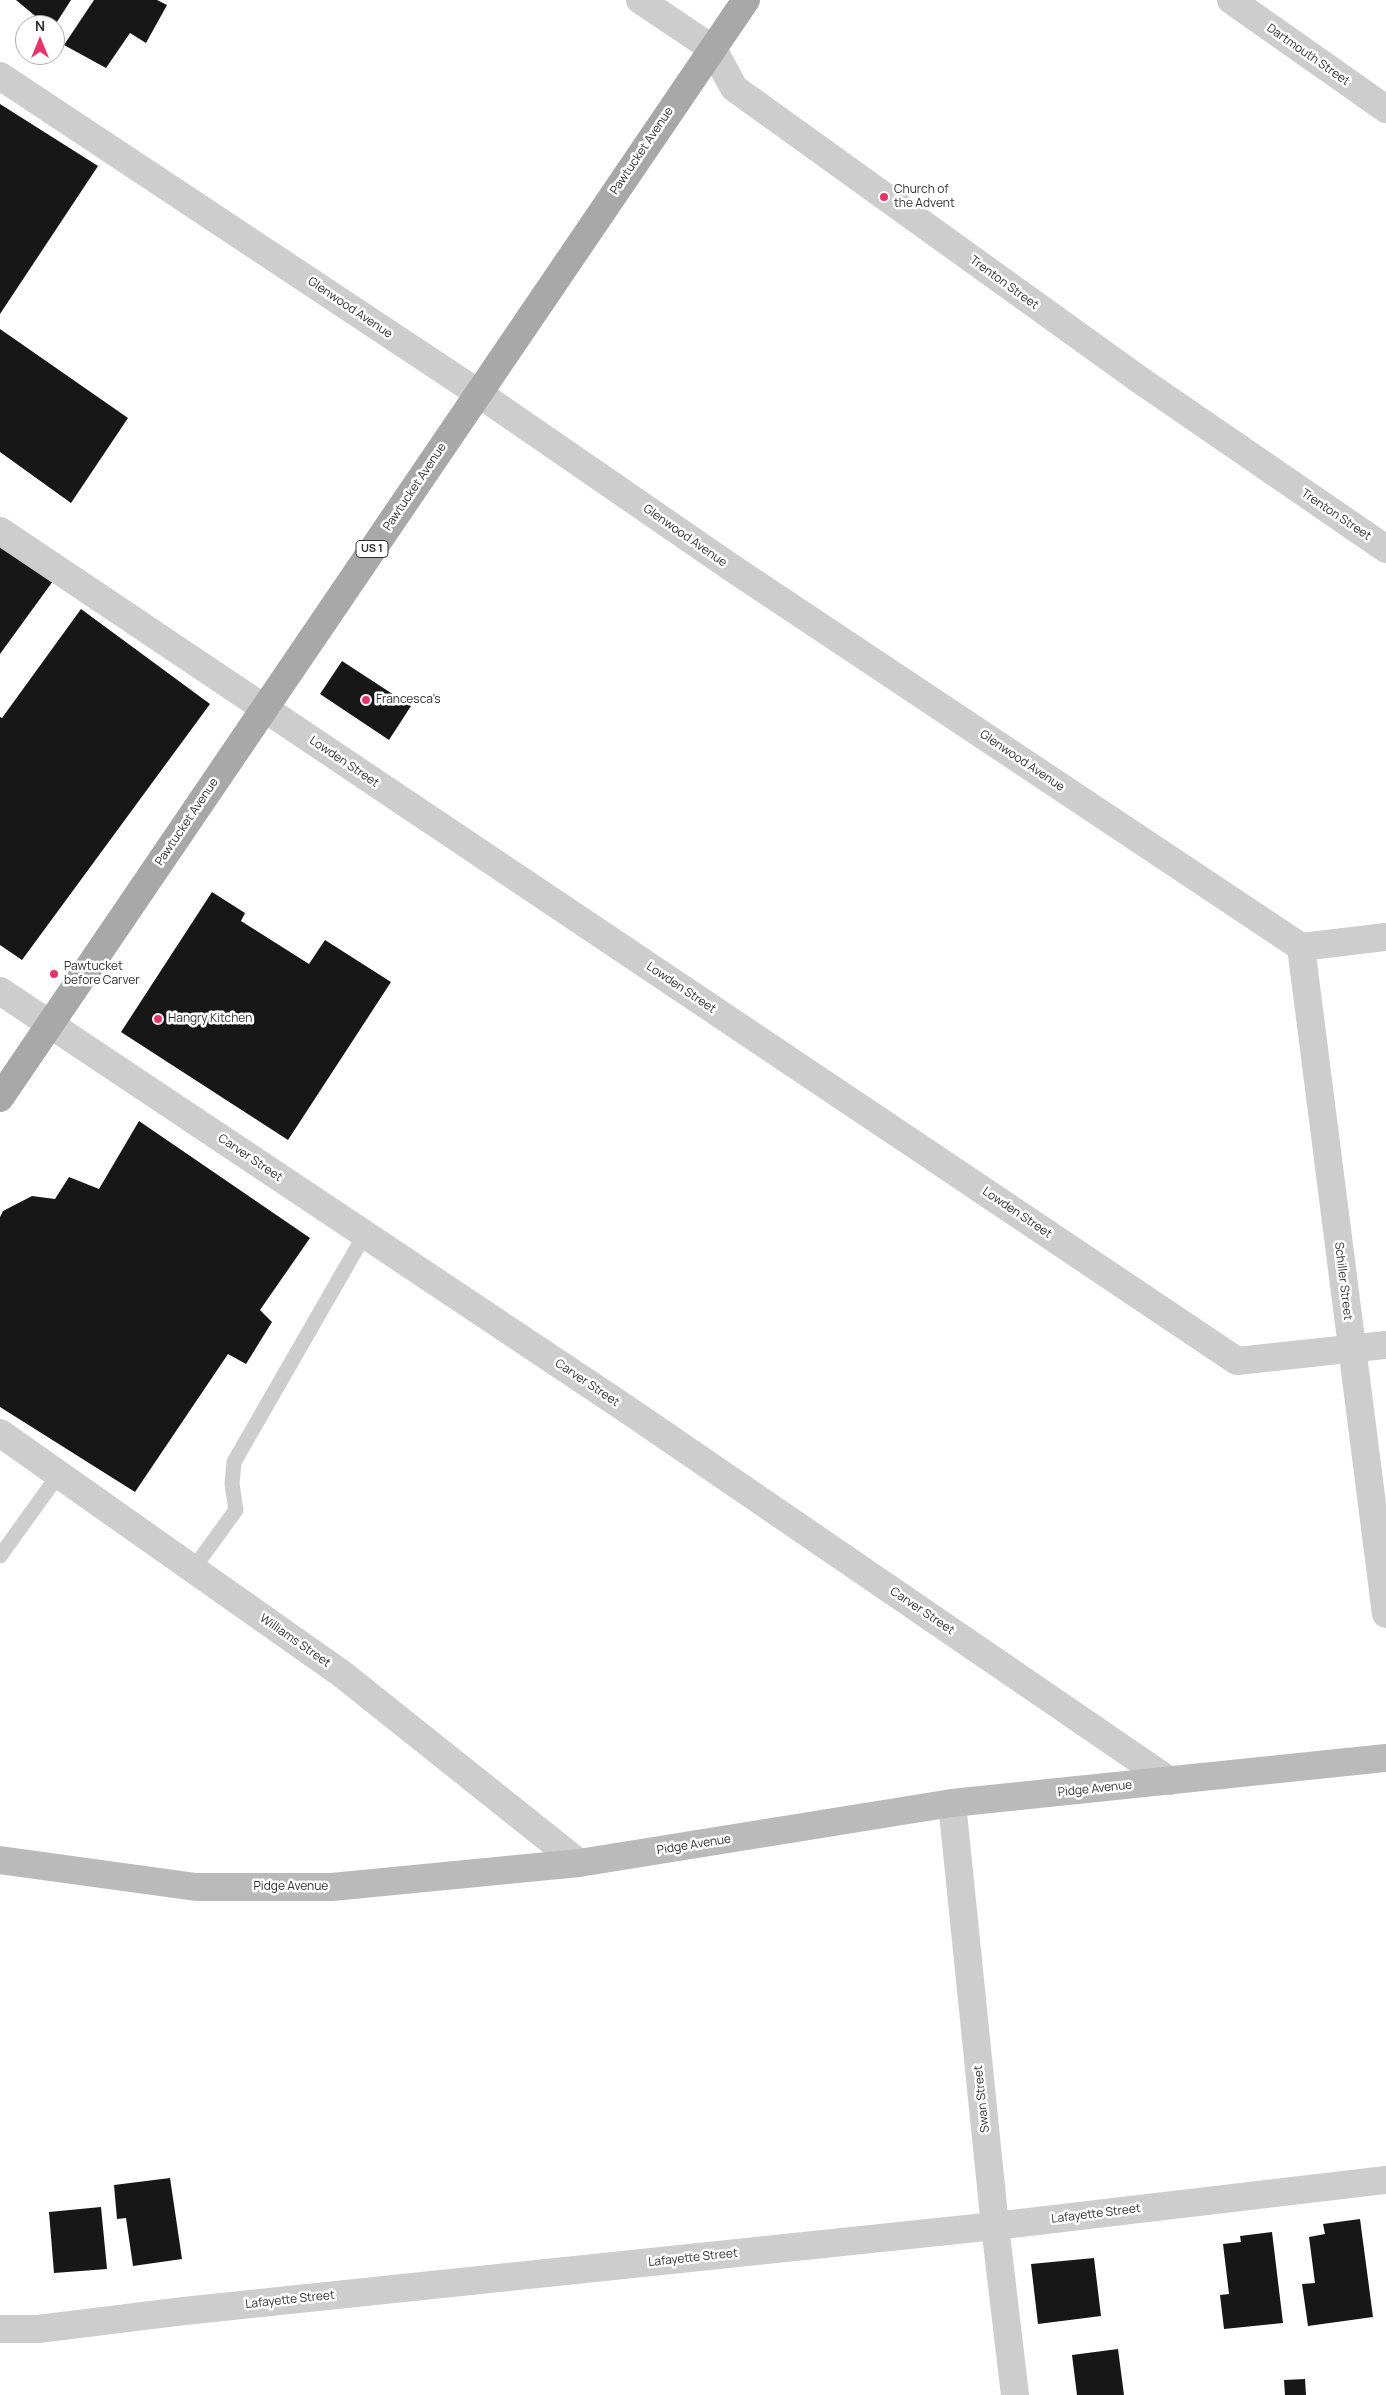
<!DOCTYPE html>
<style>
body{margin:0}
#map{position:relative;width:1386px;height:2395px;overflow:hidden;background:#fff;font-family:Manrope,sans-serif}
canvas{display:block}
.north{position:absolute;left:15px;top:15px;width:50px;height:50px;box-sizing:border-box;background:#fff;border:1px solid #acacac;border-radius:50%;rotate:0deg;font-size:14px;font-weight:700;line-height:20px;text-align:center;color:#303030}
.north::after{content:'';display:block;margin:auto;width:18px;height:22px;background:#e63469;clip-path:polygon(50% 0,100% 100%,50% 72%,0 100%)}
</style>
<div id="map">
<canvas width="1386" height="2395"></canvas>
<div class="north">N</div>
</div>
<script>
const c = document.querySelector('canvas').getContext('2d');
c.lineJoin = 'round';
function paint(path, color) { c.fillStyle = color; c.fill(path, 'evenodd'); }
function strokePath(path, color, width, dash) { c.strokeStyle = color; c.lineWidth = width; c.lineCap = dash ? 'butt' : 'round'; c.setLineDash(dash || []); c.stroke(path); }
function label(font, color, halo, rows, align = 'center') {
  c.font = font + ' Manrope,sans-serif'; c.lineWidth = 5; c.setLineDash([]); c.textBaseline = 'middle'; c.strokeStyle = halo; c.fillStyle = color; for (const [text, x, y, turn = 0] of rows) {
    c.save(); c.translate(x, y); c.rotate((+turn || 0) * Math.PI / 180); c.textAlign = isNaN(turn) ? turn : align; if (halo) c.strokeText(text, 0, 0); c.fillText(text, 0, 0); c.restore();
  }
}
const building = new Path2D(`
 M 16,0 L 71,0 L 55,25 L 46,25 Z
 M 94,0 L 157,0 L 167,5 L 146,43 L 130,33 L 106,68 L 64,45 Z
 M 0,104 L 98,166 L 0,314 Z
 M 0,329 L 128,418 L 71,503 L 0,452 Z
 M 0,545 L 53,581 L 0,654 Z
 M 81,609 L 210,704 L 22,960 L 0,945 L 0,717 L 2,718 Z
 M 342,661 L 411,706 L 389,740 L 320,694 Z
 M 212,892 L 245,913 L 241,921 L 309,964 L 325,940 L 391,982 L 288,1140 L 121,1032 Z
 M 139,1121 L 310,1238 L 260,1310 L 272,1322 L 246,1364 L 228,1354 L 135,1492 L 0,1407 L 0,1217 L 3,1211 L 32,1196 L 55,1199 L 69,1177 L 99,1189 Z
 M 170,2178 L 182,2259 L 133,2266 L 126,2218 L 117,2219 L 114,2185 Z
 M 101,2207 L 107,2269 L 54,2273 L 49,2212 Z
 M 1360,2219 L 1373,2317 L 1308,2326 L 1302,2284 L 1315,2283 L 1309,2237 L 1325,2234 L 1323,2224 Z
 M 1272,2232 L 1283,2323 L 1224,2329 L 1220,2295 L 1229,2294 L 1223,2244 L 1241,2242 L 1240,2236 Z
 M 1094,2258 L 1101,2316 L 1038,2324 L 1031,2264 Z
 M 1118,2349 L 1124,2395 L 1077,2395 L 1072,2355 Z
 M 1305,2379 L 1306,2395 L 1285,2395 L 1284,2380 Z`);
const lane = new Path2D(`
 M 0,1556 L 59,1474
 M 193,1569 L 236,1510 L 232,1484 L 234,1462 L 365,1234`);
const street = new Path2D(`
 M 640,0 L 713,49 L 734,88 L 1140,380 L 1386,549
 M 1231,0 L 1386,109
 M 0,76 L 478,393 L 732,568 L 1301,947 L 1386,937
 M 0,531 L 1237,1361 L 1386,1345
 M 1301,947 L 1386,1614
 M 0,991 L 625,1408 L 1170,1781
 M 0,1433 L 342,1674 L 579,1863
 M 952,1803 L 995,2226 L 1015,2395
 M 0,2329 L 38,2329 L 184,2311 L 995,2226 L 1386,2180`);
const secondary = new Path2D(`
 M 0,1860 L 196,1887 L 332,1887 L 579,1863 L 952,1803 L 1386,1758`);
const primary = new Path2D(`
 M 0,1098 L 746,0`);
const markers = [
 [884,197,5,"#e63469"],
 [366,700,5,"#e63469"],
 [54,974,5,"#e63469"],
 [158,1019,5,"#e63469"]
];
const shields = [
 [372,549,32]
];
const shieldNames = [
 ["US 1",372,549]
];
const streetNames = [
 ["Dartmouth Street",1308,55,35],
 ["Pawtucket Avenue",642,151,-56],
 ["Trenton Street",1004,283,36],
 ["Glenwood Avenue",350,308,34],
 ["Pawtucket Avenue",415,487,-56],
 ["Trenton Street",1336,515,34],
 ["Glenwood Avenue",685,536,35],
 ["Glenwood Avenue",1022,761,34],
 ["Lowden Street",344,762,34],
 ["Pawtucket Avenue",187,822,-56],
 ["Lowden Street",681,988,34],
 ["Carver Street",250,1158,34],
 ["Lowden Street",1017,1213,34],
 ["Schiller Street",1343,1281,83],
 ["Carver Street",587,1383,34],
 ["Carver Street",922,1611,34],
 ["Williams Street",295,1641,35],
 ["Pidge Avenue",1095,1789,-6],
 ["Pidge Avenue",694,1845,-9],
 ["Pidge Avenue",291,1887],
 ["Swan Street",982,2099,-96],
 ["Lafayette Street",1096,2214,-7],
 ["Lafayette Street",693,2258,-6],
 ["Lafayette Street",290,2300,-6]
];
const poiNames = [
 ["Church of",894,190],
 ["the Advent",894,204],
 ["Francesca's",376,700],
 ["Pawtucket",64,967],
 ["before Carver",64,981],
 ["Hangry Kitchen",168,1019]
];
paint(building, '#171717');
strokePath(lane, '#cdcdcd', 15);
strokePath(street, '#cdcdcd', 28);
strokePath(secondary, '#bababa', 28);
strokePath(primary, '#a8a8a8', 28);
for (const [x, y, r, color] of markers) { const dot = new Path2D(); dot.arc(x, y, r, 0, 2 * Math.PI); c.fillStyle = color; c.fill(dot); strokePath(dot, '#fff', 2); }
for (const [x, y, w] of shields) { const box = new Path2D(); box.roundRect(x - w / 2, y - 8.5, w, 17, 4); c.fillStyle = '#fff'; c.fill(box); strokePath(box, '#303030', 1); }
label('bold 11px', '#303030', null, shieldNames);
label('12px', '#303030', '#fff', streetNames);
label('12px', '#303030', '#fff', poiNames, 'left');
</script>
